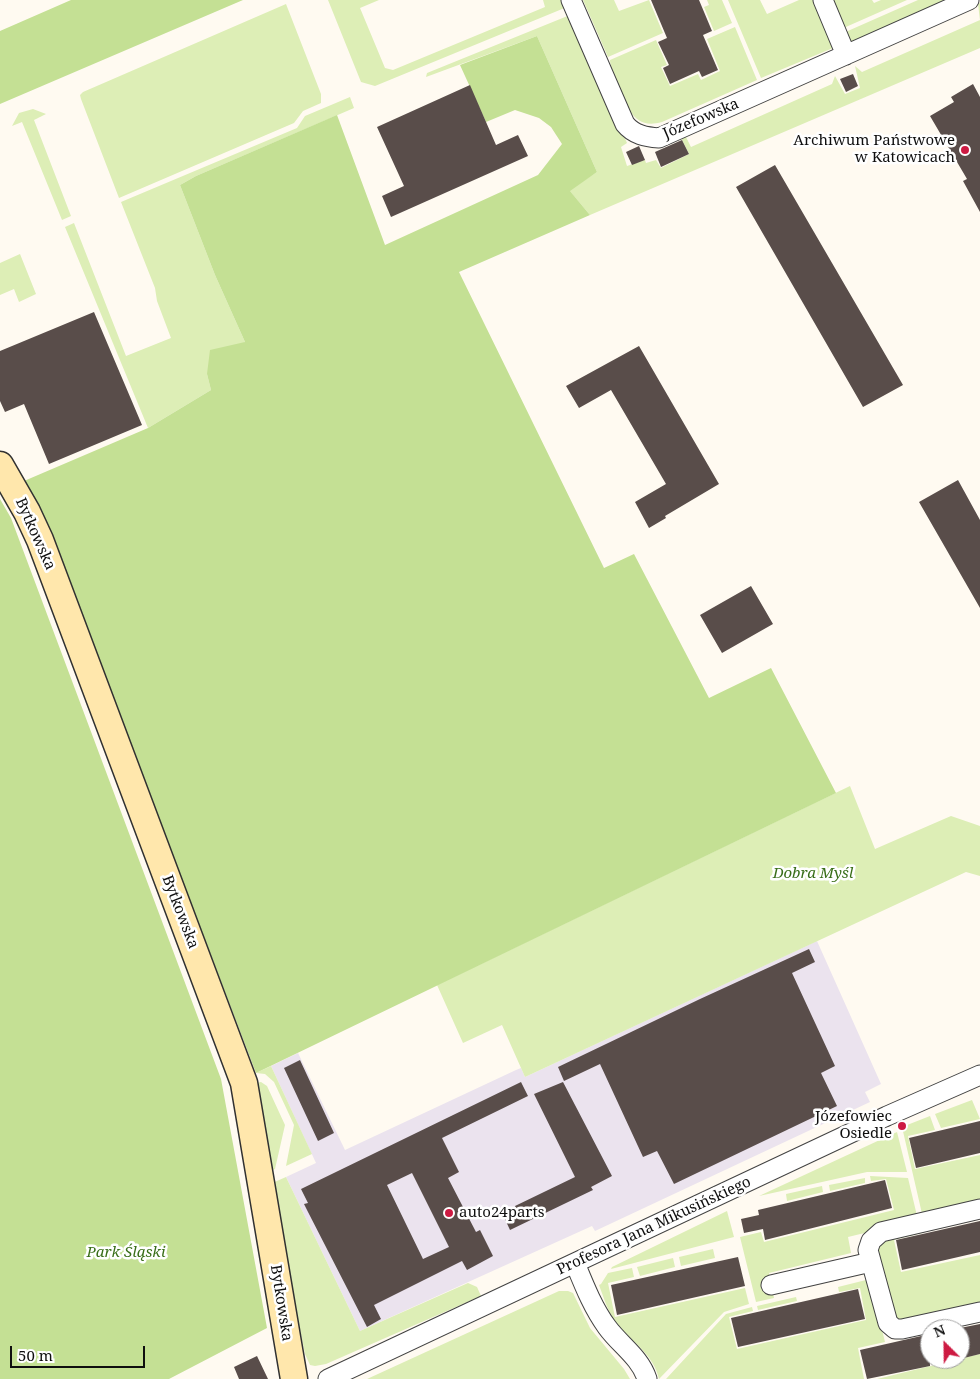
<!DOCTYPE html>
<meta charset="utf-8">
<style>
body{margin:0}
#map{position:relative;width:980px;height:1379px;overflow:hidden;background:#fffaf1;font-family:"Noto Serif",serif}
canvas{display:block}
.north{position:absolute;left:920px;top:1319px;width:50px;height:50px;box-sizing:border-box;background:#fff;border:1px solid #9f9f9f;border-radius:50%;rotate:337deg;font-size:14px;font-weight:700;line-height:20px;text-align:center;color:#0f0f0f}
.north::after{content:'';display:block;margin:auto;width:18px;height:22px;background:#cd1a42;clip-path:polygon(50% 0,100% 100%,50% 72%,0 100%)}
.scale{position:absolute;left:10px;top:1346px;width:135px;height:22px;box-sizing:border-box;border:2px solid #0f0f0f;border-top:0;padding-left:6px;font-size:15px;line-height:18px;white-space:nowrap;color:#0f0f0f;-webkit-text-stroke:4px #fff;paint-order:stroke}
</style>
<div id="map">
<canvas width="980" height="1379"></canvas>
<div class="north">N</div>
<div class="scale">50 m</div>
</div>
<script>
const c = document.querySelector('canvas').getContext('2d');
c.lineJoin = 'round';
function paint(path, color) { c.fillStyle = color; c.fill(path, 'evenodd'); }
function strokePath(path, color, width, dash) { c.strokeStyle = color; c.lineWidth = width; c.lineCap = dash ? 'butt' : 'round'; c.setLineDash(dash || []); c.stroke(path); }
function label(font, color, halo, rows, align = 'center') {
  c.font = font + ' "Noto Serif",serif'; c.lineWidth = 5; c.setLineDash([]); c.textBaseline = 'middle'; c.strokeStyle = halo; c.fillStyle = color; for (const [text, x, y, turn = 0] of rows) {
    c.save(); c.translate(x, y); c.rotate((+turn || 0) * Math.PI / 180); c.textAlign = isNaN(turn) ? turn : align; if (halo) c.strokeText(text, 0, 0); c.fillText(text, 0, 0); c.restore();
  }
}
const industrial = new Path2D(`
 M 817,941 L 881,1084 L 865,1092 L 870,1102 L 595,1231 L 592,1226 L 360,1331 L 286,1177 L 316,1163 L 271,1066 L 298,1053 L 345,1150 L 516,1070 L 521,1068 L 525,1077 Z`);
const green = new Path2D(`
 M 328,0 L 379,0 L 360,8 L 385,68 L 393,70 L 545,7 L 543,0 L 564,0 L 567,7 L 375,86 L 361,82 Z
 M 583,0 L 614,0 L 619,11 L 649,0 L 663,33 L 608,57 Z
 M 707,0 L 722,0 L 732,23 L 714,31 L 704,7 L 709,5 Z
 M 728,0 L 760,0 L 767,14 L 799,0 L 820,0 L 833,48 L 761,78 Z
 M 826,0 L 872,0 L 874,3 L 881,0 L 907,0 L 839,30 Z
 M 918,0 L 959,0 L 847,50 L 841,34 Z
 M 980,3 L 980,48 L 590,215 L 569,190 L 597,172 L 537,36 L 426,77 L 427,73 L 570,15 L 627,143 L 621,147 L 627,166 L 645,160 L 646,163 L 656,160 L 661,168 L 689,154 L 680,136 L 686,137 L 691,147 L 832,84 L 835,76 L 845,94 L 860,88 L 855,66 L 862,72 L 980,20 L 978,4 Z
 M 286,4 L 321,94 L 321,103 L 303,111 L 294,123 L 119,198 L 81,99 L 80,95 L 83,92 Z
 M 735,27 L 757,80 L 662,122 C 633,130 628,107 619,86 C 616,78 610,68 610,60 L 656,40 L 667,65 L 661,67 L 670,86 L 698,74 L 701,80 L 720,71 L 707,39 Z
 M 350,97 L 354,108 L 196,176 L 180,185 L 215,275 L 245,342 L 207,374 L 211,390 L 148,428 L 65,227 L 74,223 L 126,356 L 171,338 L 157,301 L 155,288 L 121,202 L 297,128 L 305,116 Z
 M 33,109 L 46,114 L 34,120 L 71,216 L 62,220 L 22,122 L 12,126 L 19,113 Z
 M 20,254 L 36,294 L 19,302 L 14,289 L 0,295 L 0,263 Z
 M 850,786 L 875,849 L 951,816 L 980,826 L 980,876 L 966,872 L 525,1077 L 502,1025 L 463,1043 L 437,985 Z
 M 271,1066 L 312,1154 L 286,1166 L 294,1125 L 274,1082 L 265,1074 L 256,1073 Z
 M 261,1082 L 267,1086 L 285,1125 L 275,1169 L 268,1172 L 256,1083 Z
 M 972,1100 L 980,1119 L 941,1128 L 935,1114 Z
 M 930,1116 L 935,1130 L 908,1136 L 915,1169 L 980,1155 L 980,1206 L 923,1218 L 902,1127 Z
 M 897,1132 L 907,1172 L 867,1172 L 759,1196 Z
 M 870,1176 L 908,1178 L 918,1220 L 848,1237 L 851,1253 L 769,1273 L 774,1298 L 756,1302 L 740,1237 L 761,1232 L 764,1242 L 894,1210 L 886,1179 L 871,1181 Z
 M 286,1177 L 360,1331 L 468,1283 L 477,1287 L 481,1296 L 326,1364 L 315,1366 L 310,1365 L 305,1354 L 270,1184 Z
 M 865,1178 L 865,1183 L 830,1191 L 829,1185 Z
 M 822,1186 L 823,1192 L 787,1201 L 786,1194 Z
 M 727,1211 L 734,1237 L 611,1269 L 612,1267 Z
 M 921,1225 L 922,1233 L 894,1240 L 901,1272 L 980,1255 L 980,1307 L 895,1325 L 873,1243 Z
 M 713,1249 L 715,1258 L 681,1266 L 679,1257 Z
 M 673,1258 L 675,1267 L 640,1276 L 637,1267 Z
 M 632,1268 L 634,1277 L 608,1283 L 615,1317 L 745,1288 L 749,1304 L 724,1312 L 659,1379 C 654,1355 632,1342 617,1324 C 608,1313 604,1298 599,1285 L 601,1284 L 608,1273 Z
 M 866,1280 L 871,1285 L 885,1342 L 858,1348 L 864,1379 L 666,1379 L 726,1314 L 752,1307 L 753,1311 L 729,1317 L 737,1349 L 866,1320 L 860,1288 L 839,1292 L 838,1287 Z
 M 559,1291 L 568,1291 L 573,1293 L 590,1328 L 624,1369 L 630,1379 L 367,1379 Z
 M 796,1297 L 797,1301 L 758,1310 L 757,1306 Z
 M 980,1354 L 980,1379 L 877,1379 Z`);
const forest = new Path2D(`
 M 71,0 L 243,0 L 0,104 L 0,31 Z
 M 537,36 L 597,172 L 570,191 L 590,215 L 459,272 L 604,568 L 634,554 L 709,698 L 771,668 L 836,793 L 256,1073 L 38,503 L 24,481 L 148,428 L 211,390 L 207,374 L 210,350 L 245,342 L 215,275 L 180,185 L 196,176 L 337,115 L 385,245 L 538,175 L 562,144 L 551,127 L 539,118 L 515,110 L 486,122 L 460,65 Z
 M 0,499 L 11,518 L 221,1079 L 267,1328 L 169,1379 L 0,1379 Z`);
const building = new Path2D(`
 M 651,0 L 699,0 L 712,31 L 703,35 L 718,70 L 702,77 L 699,71 L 670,84 L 663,68 L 669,65 L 658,42 L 667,38 Z
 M 853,74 L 858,86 L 846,92 L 840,79 Z
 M 973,84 L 980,97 L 980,212 L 963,181 L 967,179 L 930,116 L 954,102 L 951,97 Z
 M 470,85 L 496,145 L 518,135 L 528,156 L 391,217 L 382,196 L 404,186 L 377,127 Z
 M 682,140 L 689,154 L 661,167 L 655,152 Z
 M 639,146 L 645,160 L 632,165 L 626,152 Z
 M 775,165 L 903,385 L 863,407 L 736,187 Z
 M 94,312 L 142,425 L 49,464 L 24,404 L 5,412 L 0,401 L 0,351 Z
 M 639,346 L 719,484 L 665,516 L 666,518 L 649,528 L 635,502 L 666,484 L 611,390 L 579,408 L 566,386 Z
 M 958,480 L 980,520 L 980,608 L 919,502 Z
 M 751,586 L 773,624 L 722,653 L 700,615 Z
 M 809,949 L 815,962 L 792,973 L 835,1066 L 821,1073 L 837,1106 L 674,1184 L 657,1151 L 643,1157 L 600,1064 L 564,1081 L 558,1067 L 700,999 Z
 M 300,1060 L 334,1133 L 318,1141 L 284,1068 Z
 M 521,1082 L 528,1096 L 442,1138 L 459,1172 L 448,1178 L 476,1232 L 480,1230 L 493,1256 L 467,1270 L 462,1261 L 374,1305 L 381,1319 L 367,1327 L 308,1212 L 304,1204 L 308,1203 L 301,1189 ZM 412,1173 L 449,1247 L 423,1259 L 387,1185 Z
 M 563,1082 L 612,1176 L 591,1187 L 593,1190 L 510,1230 L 504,1217 L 517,1211 L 515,1206 L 575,1177 L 534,1094 Z
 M 980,1121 L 980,1153 L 916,1168 L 909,1138 Z
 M 885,1180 L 892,1208 L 765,1240 L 763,1229 L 744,1233 L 741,1219 L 759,1215 L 758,1210 Z
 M 980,1221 L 980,1252 L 902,1270 L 896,1240 Z
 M 738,1257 L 745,1286 L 617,1315 L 611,1285 Z
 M 858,1289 L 865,1319 L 738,1347 L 731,1318 Z
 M 980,1324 L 980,1354 L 960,1359 L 960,1328 Z
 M 930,1334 L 930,1366 L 867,1379 L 860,1350 Z
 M 257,1356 L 268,1379 L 239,1379 L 234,1367 Z`);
const street = new Path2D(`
 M 571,0 L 625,124 C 634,135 646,137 659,138 L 969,0
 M 823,0 L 846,55
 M 980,1209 L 881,1232 L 871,1241 L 868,1250 L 888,1323 L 895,1329 L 902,1329 L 980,1312
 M 575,1263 C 584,1285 593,1308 607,1327 C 620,1345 640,1357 647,1379
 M 771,1285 L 871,1262
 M 328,1379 L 887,1116 L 980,1075`);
const secondary = new Path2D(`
 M 0,465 L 27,512 L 40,540 L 244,1083 L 294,1379`);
const markers = [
 [965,150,5,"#cd1a42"],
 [902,1126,5,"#cd1a42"],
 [449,1213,5,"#cd1a42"]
];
const streetNames = [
 ["Józefowska",701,119,-23],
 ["Bytkowska",35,534,66],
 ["Bytkowska",180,912,69],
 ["Profesora Jana Mikusińskiego",654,1226,-25],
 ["Bytkowska",281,1303,81]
];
const poiNames = [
 ["Archiwum Państwowe",955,141],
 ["w Katowicach",955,158],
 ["Józefowiec",892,1117],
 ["Osiedle",892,1134],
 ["auto24parts",459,1213,"left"]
];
const parkNames = [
 ["Dobra Myśl",813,874],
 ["Park Śląski",126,1253]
];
paint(industrial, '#ebe3ee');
paint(green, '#ddeeb6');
paint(forest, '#c4e094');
paint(building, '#594d4a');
strokePath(street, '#424242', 21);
strokePath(secondary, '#313131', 29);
strokePath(street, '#fff', 19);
strokePath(secondary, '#ffe7ac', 26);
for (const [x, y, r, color] of markers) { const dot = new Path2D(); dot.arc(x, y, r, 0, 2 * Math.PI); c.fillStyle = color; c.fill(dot); strokePath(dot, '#fff', 2); }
label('15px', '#0f0f0f', '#fff', streetNames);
label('15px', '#0f0f0f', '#fff', poiNames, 'right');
label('italic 15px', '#396e19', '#fff', parkNames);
</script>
